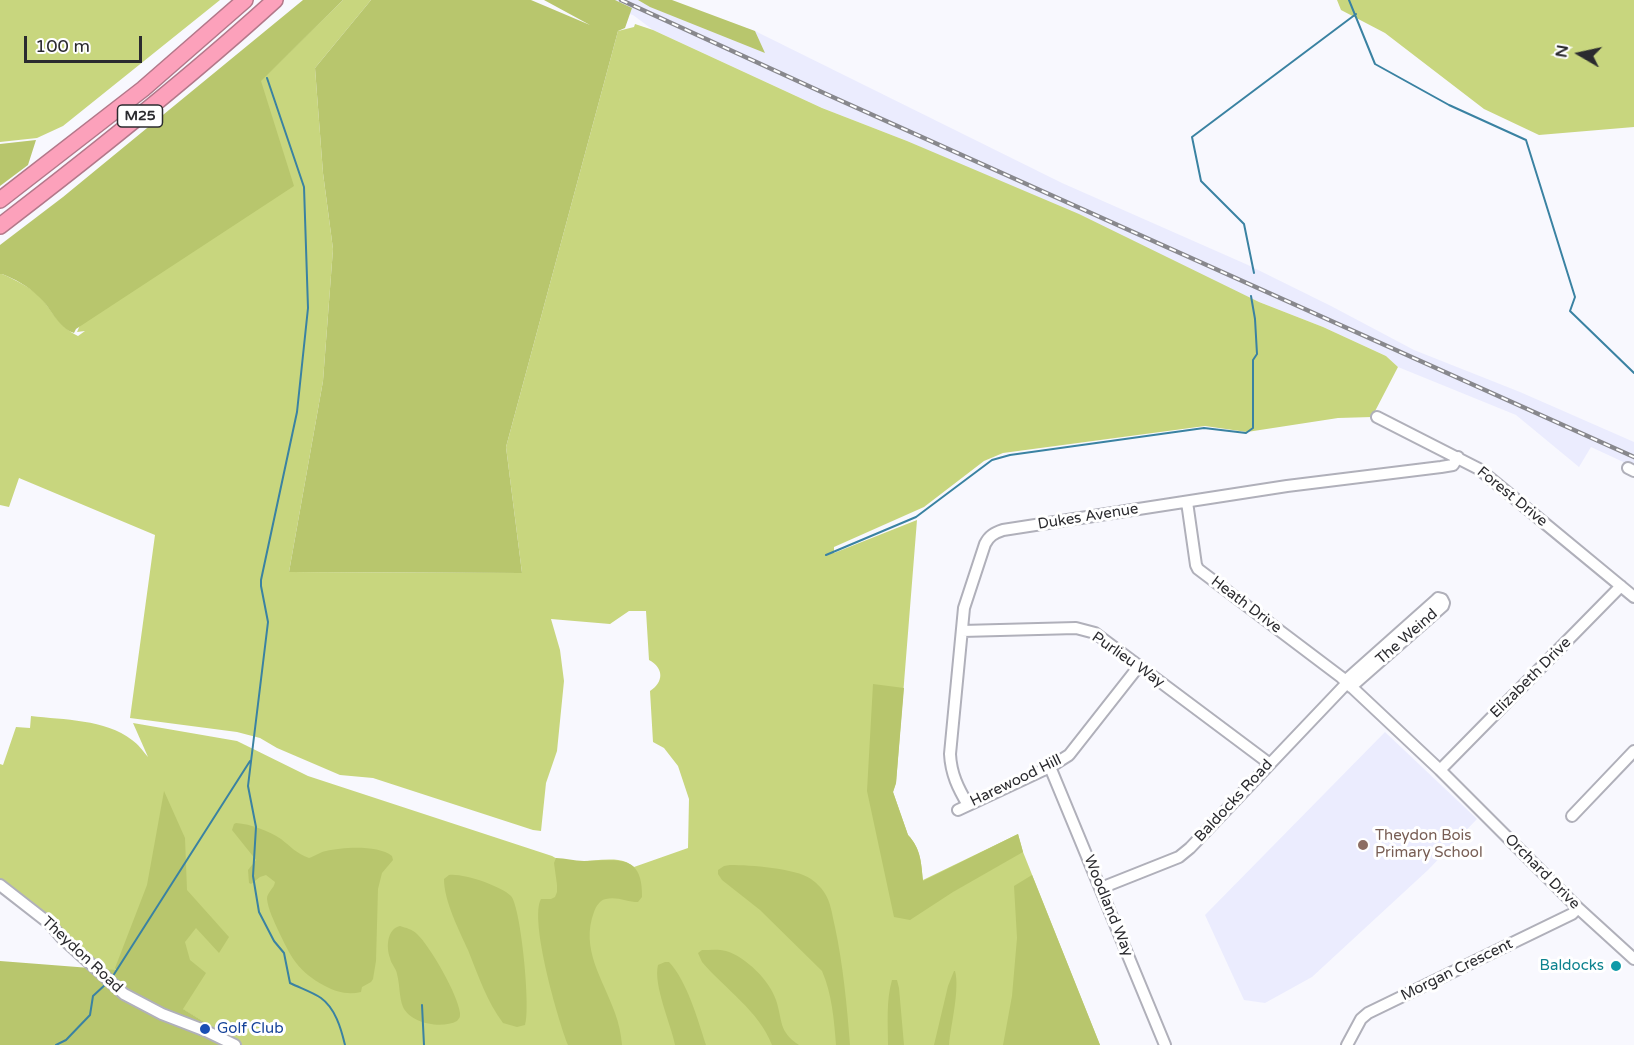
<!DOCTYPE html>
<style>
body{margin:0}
#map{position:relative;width:1634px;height:1045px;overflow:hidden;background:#f8f8fe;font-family:"Varela Round",sans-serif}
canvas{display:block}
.north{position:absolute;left:1550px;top:24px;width:60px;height:60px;-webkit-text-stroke:4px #fff;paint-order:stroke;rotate:279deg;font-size:16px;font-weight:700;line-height:24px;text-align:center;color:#2b2b2f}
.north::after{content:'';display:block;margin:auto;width:21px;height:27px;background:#2b2b2f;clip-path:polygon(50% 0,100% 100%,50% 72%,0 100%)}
.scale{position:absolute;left:24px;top:36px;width:118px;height:27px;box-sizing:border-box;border:3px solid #2b2b2f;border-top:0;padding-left:8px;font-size:18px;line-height:21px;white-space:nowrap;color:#2b2b2f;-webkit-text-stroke:4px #fff;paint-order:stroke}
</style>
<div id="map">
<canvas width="1634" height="1045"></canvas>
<div class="north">N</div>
<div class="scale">100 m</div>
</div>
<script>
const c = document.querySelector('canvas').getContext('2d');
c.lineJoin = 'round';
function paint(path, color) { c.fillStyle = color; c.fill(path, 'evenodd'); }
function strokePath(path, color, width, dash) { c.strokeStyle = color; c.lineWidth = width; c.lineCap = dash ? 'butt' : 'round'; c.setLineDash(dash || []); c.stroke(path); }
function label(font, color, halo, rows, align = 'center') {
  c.font = font + ' "Varela Round",sans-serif'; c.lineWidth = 6; c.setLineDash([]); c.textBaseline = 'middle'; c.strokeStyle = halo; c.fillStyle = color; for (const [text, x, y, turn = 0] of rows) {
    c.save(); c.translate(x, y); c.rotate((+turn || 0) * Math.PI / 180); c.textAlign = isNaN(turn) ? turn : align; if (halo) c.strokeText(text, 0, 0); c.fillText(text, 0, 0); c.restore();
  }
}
const built = new Path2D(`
 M 582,0 L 656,0 L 755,31 L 1062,183 L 1248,265 L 1331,306 L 1414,350 L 1520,392 L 1634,442 L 1634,467 L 1591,447 L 1579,467 L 1516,415 L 1398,367 L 1386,356 L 1323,327 L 1259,302 L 907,141 L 822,108 L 653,30 L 633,15 Z
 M 1385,732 L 1477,819 L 1428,870 L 1312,977 L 1265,1003 L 1244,1000 L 1205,915 Z`);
const green = new Path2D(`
 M 0,0 L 220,0 L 63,126 L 37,138 L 0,142 Z
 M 343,0 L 371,0 L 315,68 L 323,173 L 333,249 L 323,381 L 289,572 L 522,573 L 506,447 L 618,31 L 634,27 L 635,24 L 653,30 L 822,108 L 907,141 L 1079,214 L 1259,302 L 1323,327 L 1386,356 L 1398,367 L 1372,417 L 1338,418 L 1247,432 L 1205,426 L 1003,453 L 984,461 L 924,507 L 834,547 L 834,553 L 917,520 L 896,783 L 893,792 L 908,835 C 921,849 921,862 923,880 L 1018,834 L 1023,852 L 1100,1045 L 242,1045 L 116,969 L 111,979 L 0,882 L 0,764 L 3,765 L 16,727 L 30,728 L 31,716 C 64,720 105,719 132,740 C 138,744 143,751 148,757 L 133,723 L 237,741 L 308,776 L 552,856 C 573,869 605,854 626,862 C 629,863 631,865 634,867 L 688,848 L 689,799 L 678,766 L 664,748 L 653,742 L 650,691 C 664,682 664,668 649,660 L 646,611 L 629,611 L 610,624 L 551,619 L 560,650 L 564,681 L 557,751 L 546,783 L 541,831 L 533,830 L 373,778 L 340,775 L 277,748 L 260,738 L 237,732 L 130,718 L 155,535 L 19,478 L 9,507 L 0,505 L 0,274 L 2,274 C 16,280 32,288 42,299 C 54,314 60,327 78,336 L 85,331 L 77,332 L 80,325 L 260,81 Z
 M 1337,0 L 1634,0 L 1634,127 L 1539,135 L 1484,109 L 1385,33 L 1341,10 Z`);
const forest = new Path2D(`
 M 303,0 L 343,0 L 261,81 L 294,186 L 76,329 L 74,333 C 57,327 51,307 38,296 C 28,286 15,279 2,274 L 0,274 L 0,245 L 63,197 Z
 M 371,0 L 531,0 L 590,25 L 544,0 L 615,0 L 632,8 L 625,28 L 618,31 L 506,447 L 522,573 L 289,572 L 323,381 L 333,249 L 323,173 L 315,68 Z
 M 638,0 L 672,0 L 755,31 L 765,53 L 650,7 Z
 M 36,140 L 28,165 L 0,186 L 0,144 Z
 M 873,684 L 904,688 L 896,783 L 893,792 L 908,835 C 921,849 921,862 923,881 L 1018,834 L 1023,852 L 953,892 L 910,920 L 894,917 L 867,791 Z
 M 164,791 L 185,838 L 187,890 L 229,937 L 219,953 L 196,928 L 185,942 L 190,960 L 206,973 L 183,1009 L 242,1045 L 0,1045 L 0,961 L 116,970 L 115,968 L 147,885 Z
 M 236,823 C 251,824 269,831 281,839 C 290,846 297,854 309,858 C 315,856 320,852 326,851 C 344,847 378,845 392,856 L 393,860 L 382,873 L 378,889 L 376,961 L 373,979 L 371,982 L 362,987 L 361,992 C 348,995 336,992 325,986 C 297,971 291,957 278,930 C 274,921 268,909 267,899 C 267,892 274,889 275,882 L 266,875 L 260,877 L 251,884 L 249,883 L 248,870 L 256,860 L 232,830 L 234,824 Z
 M 556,858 C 565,858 574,861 584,861 C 616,861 643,852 642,897 L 638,902 C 628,902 616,896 606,899 C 600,900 596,906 594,912 C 580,949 603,979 615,1013 C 619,1024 621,1034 622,1045 L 568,1045 C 558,1020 529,920 541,899 L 551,899 L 555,897 L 557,892 L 557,885 L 554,863 Z
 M 730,865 C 750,865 795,868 811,879 C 815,882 821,887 824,892 C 831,902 832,915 835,927 C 843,965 847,1005 850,1045 L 836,1045 C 834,1020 832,994 822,971 L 760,910 L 722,880 L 718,874 L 718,870 L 724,866 Z
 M 449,875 C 463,873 501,886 511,896 C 521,907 531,1010 525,1025 L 517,1027 L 503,1023 C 487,1002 478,975 468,950 C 459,930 444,901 444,879 Z
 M 1032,875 L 1100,1045 L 1003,1045 L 1012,996 L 1017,938 L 1014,886 Z
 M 400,926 C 406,928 412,929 417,934 C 430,946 458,995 460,1013 C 460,1018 460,1017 457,1021 C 442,1029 411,1024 403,1007 C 399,997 400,985 397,974 C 396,968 391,964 390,958 C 386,947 387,929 400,926 Z
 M 702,950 C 710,950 719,949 726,951 C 746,957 770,981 776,1000 C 783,1021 778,1031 799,1045 L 772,1045 C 759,1011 725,989 702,962 L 698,953 Z
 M 665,962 L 669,962 C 687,981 698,1020 706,1045 L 675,1045 C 671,1024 653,985 658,965 Z
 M 954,971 L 955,971 C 960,989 951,1024 949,1045 L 934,1045 L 948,986 Z
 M 892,980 L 897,980 L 899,988 L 904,1045 L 888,1045 C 888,1024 886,1000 892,980 Z`);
const stream = new Path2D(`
 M 1349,0 L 1375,64 L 1449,105 L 1526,140 L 1575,297 L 1570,311 L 1634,373
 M 267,78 L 304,187 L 308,308 L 297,412 L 261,580 L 261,586 L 268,622 L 248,786 L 256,827 L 253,876 L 259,912 L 274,941 L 284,953 L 290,983 C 300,988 312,992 321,998 C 335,1008 341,1028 345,1045
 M 1254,273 L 1244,224 L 1201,181 L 1192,137 L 1356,14
 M 826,555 L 916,517 L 992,460 L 1010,455 L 1204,428 L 1246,433 L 1253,428 L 1253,360 L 1257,354 L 1255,319 L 1251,296
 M 111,979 L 250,761
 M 422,1005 L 424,1045
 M 56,1045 L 66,1040 L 90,1015 L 93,996 L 107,983`);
const minor = new Path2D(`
 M 1377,417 L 1479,469 L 1634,597
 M 1628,468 L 1634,471
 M 1187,502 L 1196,565 L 1198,569 L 1341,677 L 1440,770 L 1578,908 L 1634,959
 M 962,631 L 1076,628 L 1095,633 L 1270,764
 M 1345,681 L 1436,600 L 1438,598 L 1442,599 L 1444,603 L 1443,606 L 1351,687
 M 1050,767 L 1165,1045
 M 1440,770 L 1621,586
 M 968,805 C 958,788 951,774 950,754 L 964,608 L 985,544 C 989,536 994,533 1003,530 L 1287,486 L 1441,467 L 1453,465 L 1458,457
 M 958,810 L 1050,767 L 1069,755 L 1139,666
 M 1572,816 L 1634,751
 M 0,885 L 50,924 L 62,938 L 124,994 L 162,1014 L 206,1031 L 235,1045
 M 1101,888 L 1179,857 L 1190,848 L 1347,683
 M 1347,1045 L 1361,1019 L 1368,1013 L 1572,914 L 1578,908`);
const highway = new Path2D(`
 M 0,200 L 143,89 L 245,0
 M 0,226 C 94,154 187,80 275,0`);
const rail = new Path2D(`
 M 621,0 L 826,94 L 1634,457`);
const markers = [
 [1363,845,6,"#8d6e63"],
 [1616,966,6,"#0f9aa8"],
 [205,1029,6,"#1a4fb4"]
];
const shields = [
 [140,116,45]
];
const shieldNames = [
 ["M25",140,116]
];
const streetNames = [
 ["Forest Drive",1512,497,39],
 ["Dukes Avenue",1088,517,-9],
 ["Heath Drive",1246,605,37],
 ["The Weind",1407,637,-41],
 ["Purlieu Way",1128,660,35],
 ["Elizabeth Drive",1531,678,-45],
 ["Harewood Hill",1016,781,-26],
 ["Baldocks Road",1234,801,-47],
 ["Orchard Drive",1542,872,45],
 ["Woodland Way",1108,906,68],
 ["Theydon Road",82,955,43],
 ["Morgan Crescent",1457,970,-26]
];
const educationNames = [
 ["Theydon Bois",1375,836],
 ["Primary School",1375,853]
];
const cultureNames = [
 ["Baldocks",1604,966]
];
const transitNames = [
 ["Golf Club",217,1029]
];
paint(built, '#ebecfe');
paint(green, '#c8d67e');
paint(forest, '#b8c66d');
strokePath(stream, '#3a82a2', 2);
strokePath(minor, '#b0b0ba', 14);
strokePath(highway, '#b3788a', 18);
strokePath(minor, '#fff', 10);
strokePath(highway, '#fca1bb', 15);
strokePath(rail, '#88888d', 4.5);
strokePath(rail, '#fff', 2, [7]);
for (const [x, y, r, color] of markers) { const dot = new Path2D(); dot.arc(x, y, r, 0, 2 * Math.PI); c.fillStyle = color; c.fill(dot); strokePath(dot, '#fff', 2); }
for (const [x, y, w] of shields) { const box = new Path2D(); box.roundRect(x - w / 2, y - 11, w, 22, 4.5); c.fillStyle = '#fff'; c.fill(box); strokePath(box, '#2b2b2f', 1.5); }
label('bold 14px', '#2b2b2f', null, shieldNames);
label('15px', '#2b2b2f', '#fff', streetNames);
label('15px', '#785e54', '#fff', educationNames, 'left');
label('15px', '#0d838f', '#fff', cultureNames, 'right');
label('15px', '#164399', '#fff', transitNames, 'left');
</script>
